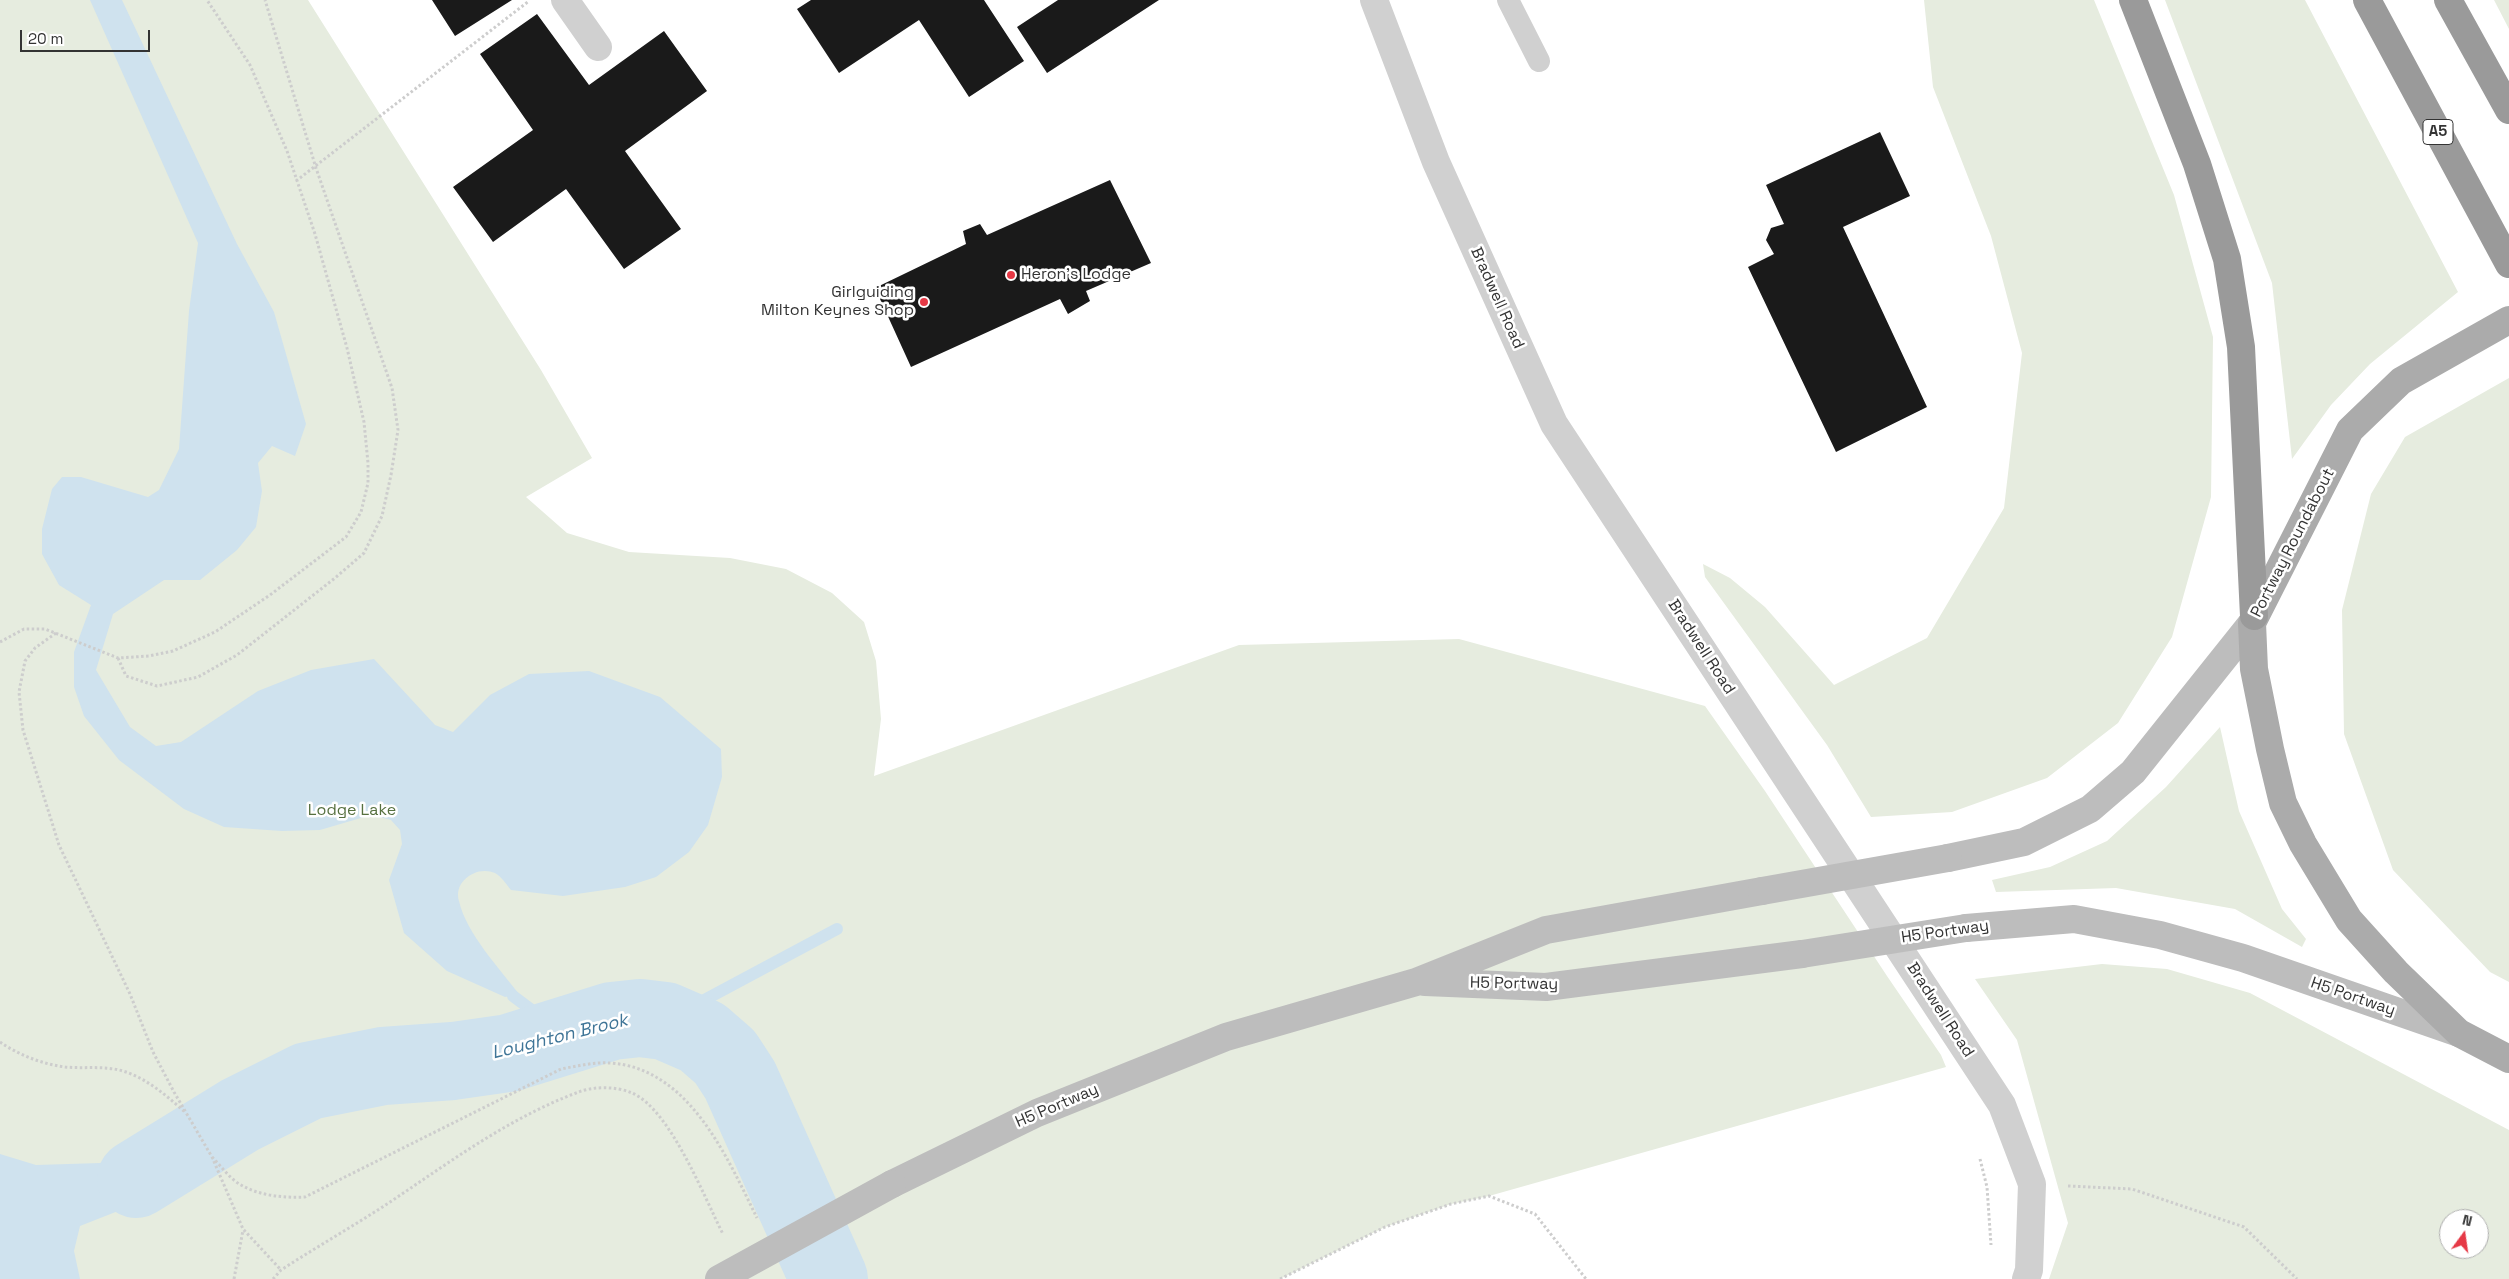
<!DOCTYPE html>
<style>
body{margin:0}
#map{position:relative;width:2509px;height:1279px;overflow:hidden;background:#fff;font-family:"Space Grotesk",sans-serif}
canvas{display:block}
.north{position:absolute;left:2439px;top:1209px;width:50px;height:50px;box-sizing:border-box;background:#fff;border:1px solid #adadad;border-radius:50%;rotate:14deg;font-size:14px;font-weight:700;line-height:20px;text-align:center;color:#333}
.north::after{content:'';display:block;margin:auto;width:18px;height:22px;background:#e63946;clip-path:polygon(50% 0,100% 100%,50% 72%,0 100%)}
.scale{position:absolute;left:20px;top:30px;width:130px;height:22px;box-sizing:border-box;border:2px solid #333;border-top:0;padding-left:6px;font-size:15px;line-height:18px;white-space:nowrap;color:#333;-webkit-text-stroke:4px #fff;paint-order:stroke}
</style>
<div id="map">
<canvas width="2509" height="1279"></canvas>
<div class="north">N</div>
<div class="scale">20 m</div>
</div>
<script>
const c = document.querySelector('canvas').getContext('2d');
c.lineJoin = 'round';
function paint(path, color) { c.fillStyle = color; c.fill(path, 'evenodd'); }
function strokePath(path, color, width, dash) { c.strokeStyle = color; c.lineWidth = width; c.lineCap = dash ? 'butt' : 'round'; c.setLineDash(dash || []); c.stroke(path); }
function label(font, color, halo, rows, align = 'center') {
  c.font = font + ' "Space Grotesk",sans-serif'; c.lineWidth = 5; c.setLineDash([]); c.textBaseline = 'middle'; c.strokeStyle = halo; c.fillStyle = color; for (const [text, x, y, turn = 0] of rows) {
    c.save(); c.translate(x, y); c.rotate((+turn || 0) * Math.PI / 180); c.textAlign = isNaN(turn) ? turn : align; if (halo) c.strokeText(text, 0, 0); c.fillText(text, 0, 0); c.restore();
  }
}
const green = new Path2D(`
 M 0,0 L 308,0 L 541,370 L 592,458 L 526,497 L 567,533 L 629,552 L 730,558 L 786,569 L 832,593 L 864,622 L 876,661 L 881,719 L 874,776 L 1239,645 L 1459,639 L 1705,706 L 1765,791 L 1887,976 L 1941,1055 L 1946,1067 L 1489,1196 L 1451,1204 L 1385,1227 L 1280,1279 L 830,1279 L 813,1236 L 723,1279 L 0,1279 Z
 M 1924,0 L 2094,0 L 2174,195 L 2213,337 L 2211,497 L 2172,637 L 2118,723 L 2047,778 L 1952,812 L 1871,817 L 1827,745 L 1705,577 L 1703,564 L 1730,578 L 1765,607 L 1834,685 L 1927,638 L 2004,508 L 2022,353 L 1991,236 L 1933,87 Z
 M 2165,0 L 2305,0 L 2458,292 L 2370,364 L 2331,405 L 2292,459 L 2272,283 Z
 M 2494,0 L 2509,0 L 2509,29 Z
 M 2509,378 L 2509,982 L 2490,972 L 2393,870 L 2344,734 L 2342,610 L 2371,494 L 2405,437 Z
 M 2220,727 L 2239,811 L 2282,909 L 2306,939 L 2302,947 L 2235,909 L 2116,888 L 1996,892 L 1992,880 L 2050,867 L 2107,841 L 2166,787 Z
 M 2102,964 L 2167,969 L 2250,993 L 2509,1130 L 2509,1279 L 2049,1279 L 2068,1223 L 2017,1040 L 1975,979 ZM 2449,1219 L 2479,1219 L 2479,1249 L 2449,1249 Z
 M 806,1251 L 823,1279 L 734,1279 Z`);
const water = new Path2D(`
 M 90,0 L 122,0 L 237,244 L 274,312 L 306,424 L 295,456 L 272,446 L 258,463 L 262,491 L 256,527 L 237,550 L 200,580 L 164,580 L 113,614 L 96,670 L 130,727 L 156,746 L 181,742 L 258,691 L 311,670 L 374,659 L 435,725 L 453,732 L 490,695 L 529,674 L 589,671 L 660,697 L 721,749 L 722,777 L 708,825 L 689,852 L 656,877 L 625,887 L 563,896 L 511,890 C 507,885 501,876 495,873 C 477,865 453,881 459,901 C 466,933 500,969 519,994 L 505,997 L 447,971 L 404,933 L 389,880 L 402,844 L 400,830 L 391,820 L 371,815 L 320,830 L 282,831 L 224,827 L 184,809 L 119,760 L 84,716 L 74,687 L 74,652 L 91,605 L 59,585 L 42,554 L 42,529 L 52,489 L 62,477 L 81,477 L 148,497 L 159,490 L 179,449 L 189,311 L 198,243 Z
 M 0,1154 L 36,1165 L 133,1162 L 141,1202 L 80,1226 L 74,1251 L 80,1279 L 0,1279 Z`);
const stream = new Path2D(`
 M 513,996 L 537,1014 L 590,1027
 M 665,1021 L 837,929`);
const river = new Path2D(`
 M 136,1179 L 240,1115 L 308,1081 L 383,1066 L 453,1061 L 509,1053 L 612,1021 L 640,1018 L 665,1021 L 702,1037 L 725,1057 L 740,1080 L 829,1279`);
const building = new Path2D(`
 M 432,0 L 512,0 L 455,36 Z
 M 811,0 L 984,0 L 1024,61 L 969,97 L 919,20 L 839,73 L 797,9 Z
 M 1058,0 L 1159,0 L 1047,73 L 1017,27 Z
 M 537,14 L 589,85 L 664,31 L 707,91 L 625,151 L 681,229 L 624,269 L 566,189 L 493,242 L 453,187 L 533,130 L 480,54 Z
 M 1880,132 L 1910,196 L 1843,227 L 1927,407 L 1836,452 L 1748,267 L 1774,254 L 1766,240 L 1771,228 L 1784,224 L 1766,185 Z
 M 1110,180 L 1151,263 L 1086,291 L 1090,301 L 1068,314 L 1060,299 L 911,367 L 875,288 L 966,244 L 963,231 L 980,224 L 987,235 Z`);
const path = new Path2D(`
 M 296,181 L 529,1
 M 56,633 L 35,648 L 25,661 L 19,692 L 23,730 L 59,845 L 130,994 L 153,1052 L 174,1092 L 212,1157 L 243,1229 L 281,1270
 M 0,642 L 24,629 L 45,629 L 118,658 L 149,656 L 173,651 L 215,632 L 270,595 L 346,537 L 361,512 L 368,483 L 368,463 L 364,422 L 347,348 L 315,234 L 287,151 L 250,65 L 207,0
 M 118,658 L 126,676 L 157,686 L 198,677 L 237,655 L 335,578 L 364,553 L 382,516 L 391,475 L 398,430 L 392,388 L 316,168 L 265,0
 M 0,1042 C 19,1055 42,1064 65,1067 C 85,1069 106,1065 126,1072 C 149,1080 168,1097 186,1113
 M 212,1157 C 221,1166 230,1179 241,1185 C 260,1196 284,1198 305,1197 L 561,1069 C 577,1066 594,1062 610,1063 C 689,1068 727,1157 757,1218
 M 1980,1159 L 1987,1187 L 1991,1245
 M 2068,1186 L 2132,1189 L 2244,1227 L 2297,1279
 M 234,1279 L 243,1230
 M 273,1279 L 281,1270 C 315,1248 350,1228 384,1206 C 446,1165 505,1120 576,1093 C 592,1086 616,1086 632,1093 C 670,1109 704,1197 723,1234
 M 1280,1279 L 1385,1227 L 1451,1204 L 1489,1196 L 1535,1214 L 1586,1279`);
const lane = new Path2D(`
 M 1508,0 L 1539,61`);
const street = new Path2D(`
 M 565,0 L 598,47
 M 1374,0 L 1436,162 L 1554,424 L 2002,1105 L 2032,1184 L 2029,1270 L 2026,1279`);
const secondary = new Path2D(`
 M 1948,858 L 2024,842 L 2090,809 L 2133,772 L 2252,623
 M 1966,928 L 2074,919 L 2160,935 L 2243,958 L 2459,1033
 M 1425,982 L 1546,987 L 1802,954
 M 892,1184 L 1037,1113 L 1226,1037 L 1416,982 L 1546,930 L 1762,891`);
const primary = new Path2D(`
 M 2509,320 L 2401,381 L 2350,430 L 2252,623 L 2254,669 L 2270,749 L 2283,803 L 2303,844 L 2349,920 L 2396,972 L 2459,1033 L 2509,1059`);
const highway = new Path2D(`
 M 2133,0 L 2197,164 L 2227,259 L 2241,347 L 2254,616
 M 2367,0 L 2509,264
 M 2448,0 L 2509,110`);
const secondaryBridge = new Path2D(`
 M 1762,891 L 1948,858
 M 1802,954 L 1966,928
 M 719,1279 L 892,1184`);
const markers = [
 [1011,275,5,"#e63946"],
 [924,302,5,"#e63946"]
];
const shields = [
 [2438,132,30]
];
const shieldNames = [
 ["A5",2438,132]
];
const poiNames = [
 ["Heron's Lodge",1021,275],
 ["Girlguiding",914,293,"right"],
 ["Milton Keynes Shop",914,311,"right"]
];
const streetNames = [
 ["Bradwell Road",1497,298,66],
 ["Portway Roundabout",2293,543,-63],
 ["Bradwell Road",1701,647,57],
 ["H5 Portway",1945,932,-8],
 ["H5 Portway",1514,984,1],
 ["H5 Portway",2353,997,19],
 ["Bradwell Road",1940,1010,57],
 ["H5 Portway",1057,1106,-23]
];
const parkNames = [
 ["Lodge Lake",352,811]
];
const waterNames = [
 ["Loughton Brook",560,1037,-14]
];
paint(green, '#e6ecdf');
paint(water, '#cfe2ee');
strokePath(stream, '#cfe2ee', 12);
strokePath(river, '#cfe2ee', 78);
paint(building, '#1a1a1a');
strokePath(path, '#cdcdcd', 3, [2.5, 2.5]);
strokePath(lane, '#d0d0d0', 22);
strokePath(street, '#d0d0d0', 28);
strokePath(secondary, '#bdbdbd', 28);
strokePath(primary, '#ababab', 28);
strokePath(highway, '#9a9a9a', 28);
strokePath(secondaryBridge, '#bdbdbd', 28);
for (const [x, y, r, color] of markers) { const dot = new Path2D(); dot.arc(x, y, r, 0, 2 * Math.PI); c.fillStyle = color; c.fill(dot); strokePath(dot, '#fff', 2); }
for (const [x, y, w] of shields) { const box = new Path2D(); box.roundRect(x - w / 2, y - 12.5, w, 25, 4); c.fillStyle = '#fff'; c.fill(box); strokePath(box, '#333', 1); }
label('bold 15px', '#333', null, shieldNames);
label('16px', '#333', '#fff', poiNames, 'left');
label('16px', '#333', '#fff', streetNames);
label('16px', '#56703f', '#fff', parkNames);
label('italic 18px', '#3f7597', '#fff', waterNames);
</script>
